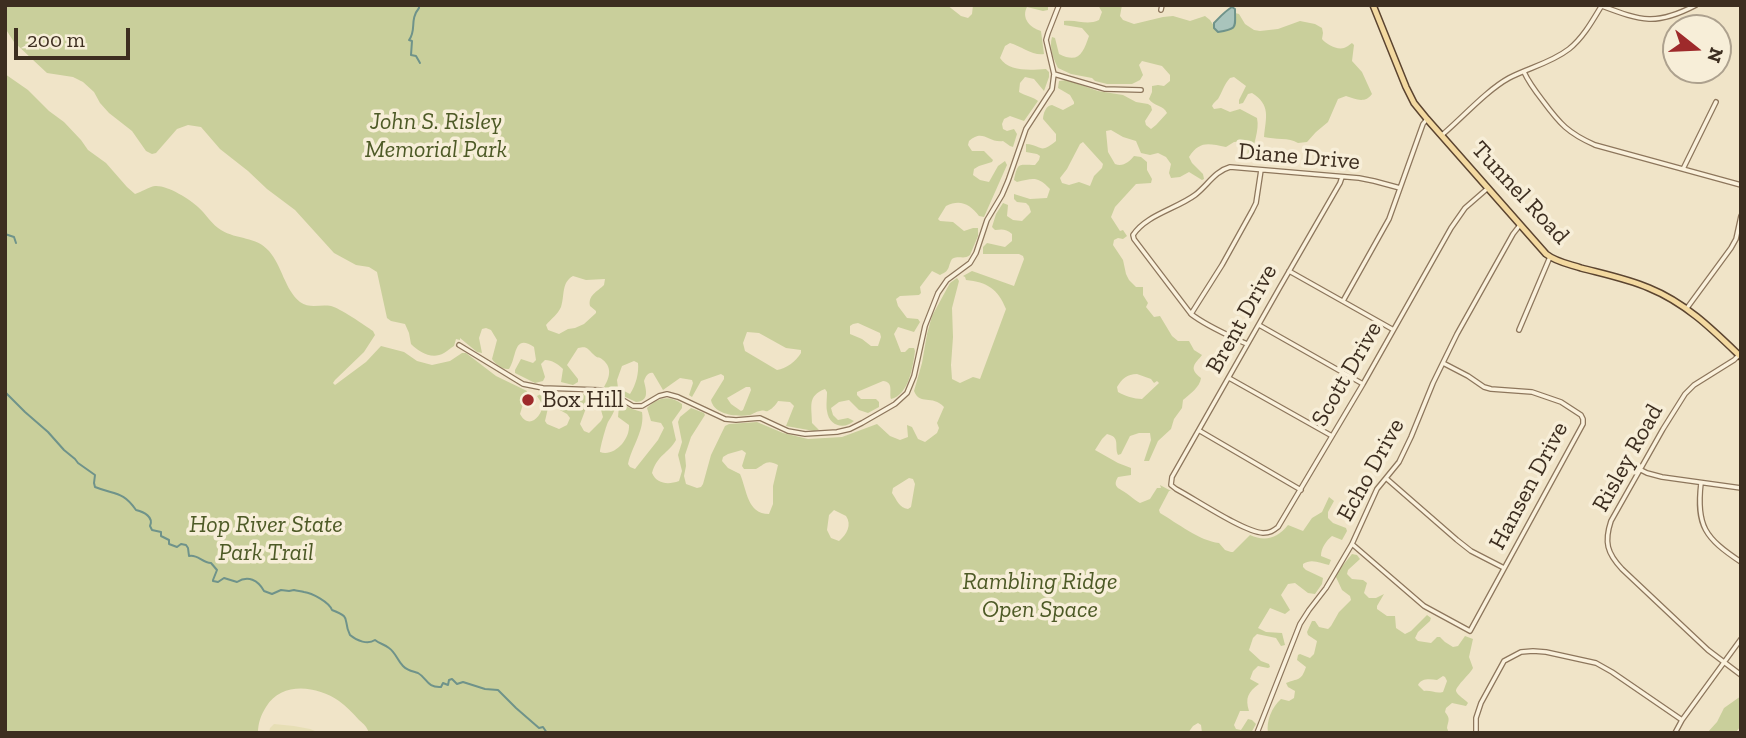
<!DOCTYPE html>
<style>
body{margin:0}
#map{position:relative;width:1746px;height:738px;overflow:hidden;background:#f0e4c8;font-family:"Zilla Slab",serif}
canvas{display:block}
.frame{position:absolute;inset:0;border:7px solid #3d2e20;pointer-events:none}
.north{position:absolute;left:1662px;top:14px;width:70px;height:70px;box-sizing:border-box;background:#f7eed8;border:2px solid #ada18e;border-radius:50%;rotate:108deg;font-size:19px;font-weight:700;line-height:28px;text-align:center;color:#3d2e20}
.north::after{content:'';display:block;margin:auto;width:24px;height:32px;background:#9e2a2b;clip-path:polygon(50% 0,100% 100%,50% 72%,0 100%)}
.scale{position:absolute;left:14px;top:28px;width:116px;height:32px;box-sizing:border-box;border:4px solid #3d2e20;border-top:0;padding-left:9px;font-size:21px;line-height:24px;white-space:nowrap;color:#3d2e20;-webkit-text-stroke:5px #f7eed8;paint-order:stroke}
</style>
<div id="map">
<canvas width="1746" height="738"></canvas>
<div class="frame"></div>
<div class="north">N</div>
<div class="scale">200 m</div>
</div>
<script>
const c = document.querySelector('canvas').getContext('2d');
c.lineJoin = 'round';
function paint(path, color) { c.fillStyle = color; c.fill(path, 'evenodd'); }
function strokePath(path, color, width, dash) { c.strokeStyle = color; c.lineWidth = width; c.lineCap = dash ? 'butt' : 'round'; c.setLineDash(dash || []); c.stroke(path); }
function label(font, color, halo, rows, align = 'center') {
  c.font = font + ' "Zilla Slab",serif'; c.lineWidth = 7; c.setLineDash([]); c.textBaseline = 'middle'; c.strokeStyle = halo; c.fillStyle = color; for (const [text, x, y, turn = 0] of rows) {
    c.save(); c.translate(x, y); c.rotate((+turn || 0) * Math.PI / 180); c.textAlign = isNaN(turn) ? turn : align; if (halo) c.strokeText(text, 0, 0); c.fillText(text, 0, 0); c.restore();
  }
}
const farmland = new Path2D(`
 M 274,724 L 294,726 L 310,729 L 320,733 L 269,733 L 270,728 Z`);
const green = new Path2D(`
 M 5,5 L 947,5 L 961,16 L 968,18 L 972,14 L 973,5 L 1043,5 L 1048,7 L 1048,10 L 1043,11 L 1027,7 C 1021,18 1030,28 1041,31 L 1044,54 C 1033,56 1021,46 1010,43 L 1005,46 L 1000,58 C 1009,72 1030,70 1046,69 L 1049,72 L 1049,77 L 1044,91 L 1034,79 L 1025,77 L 1020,83 L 1019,92 C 1025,96 1034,97 1038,101 L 1024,121 L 1010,116 L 1004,119 L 1002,124 L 1003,129 L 1007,131 L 1014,129 L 1017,134 L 1013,147 L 1010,146 L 1003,141 C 988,143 983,128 969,141 L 968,145 L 972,151 L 984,151 L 993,160 L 992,162 L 979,166 L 974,169 L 973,175 L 980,180 L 989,182 L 998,166 L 1005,161 L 1007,165 L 984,217 L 979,216 C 970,204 960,199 946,206 L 938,219 L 940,221 L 953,222 L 964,231 L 973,228 L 978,228 L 978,236 L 970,255 C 964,260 959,255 952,259 C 947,268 951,270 940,275 L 932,271 L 920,287 L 921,293 L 919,295 L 900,296 L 896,299 L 898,306 L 907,318 L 918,319 L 920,322 L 914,332 L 898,327 L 894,334 L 901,352 L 905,352 L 909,348 L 914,348 L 915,351 C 913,366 909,395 891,399 C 889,392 894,382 883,381 L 857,392 L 857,395 L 861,399 L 876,399 L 879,402 L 879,407 L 868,413 L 859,410 L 849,400 L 839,402 L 831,408 L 833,415 L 838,420 L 848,418 L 854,421 C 844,430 829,426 827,411 C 826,406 827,398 827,392 L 825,389 C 807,396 812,406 812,423 L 819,430 L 814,431 L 786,426 L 794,406 L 790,402 L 778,401 C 777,403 773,408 771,409 C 764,414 768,409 760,411 C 757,411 753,414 750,415 C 737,417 714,415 711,400 L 724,379 L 724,376 L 721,374 L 701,381 L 692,397 L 689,395 L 693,383 L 692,380 L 680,378 L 663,390 L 653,373 C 648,372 646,376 644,381 C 646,390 650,401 636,402 L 604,387 C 609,379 613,368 603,360 C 597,355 599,360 593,354 C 587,348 587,346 578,348 L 567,365 L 578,379 L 578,382 L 573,385 L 561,382 L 563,369 C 558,364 552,360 545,360 L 541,364 L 545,377 L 543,381 L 535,383 L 515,373 L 515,370 L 521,359 L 533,363 L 536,360 L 534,347 C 513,333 517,358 509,369 C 503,370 495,364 492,359 L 497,340 L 491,330 L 486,328 L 482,329 L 479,338 L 482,353 L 477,352 L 460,338 L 460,340 L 456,339 L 454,346 C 450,348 448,351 444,353 C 432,360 419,352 411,344 L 409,333 L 405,324 L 391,321 L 387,318 L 377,272 L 369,267 L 356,265 L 334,253 L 295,210 L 267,189 L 248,171 L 220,149 L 201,127 L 188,125 L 177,129 L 156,153 L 152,154 L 146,151 L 132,131 L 109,113 L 100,103 L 94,92 L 83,82 L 73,77 L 47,73 L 32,59 L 14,42 L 5,28 ZM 573,276 L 586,280 L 605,279 L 604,285 C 597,292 588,295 590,306 L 596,311 L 596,313 L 584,324 L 575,328 L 568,329 L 559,334 L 548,330 L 546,325 C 551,319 558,314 561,307 C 565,295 561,283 573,276 ZM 858,323 L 880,333 L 881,337 L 878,346 L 871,346 L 862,339 L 850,334 L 850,326 L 853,324 ZM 747,332 L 759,333 L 786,348 L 801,350 L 801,353 C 796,361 786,369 777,370 L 745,351 L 743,343 ZM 634,361 L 638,363 C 639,373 636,385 630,394 L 618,388 L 617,380 L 622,366 ZM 746,387 L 750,387 L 751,390 L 743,410 L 741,411 L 731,404 L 727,398 Z
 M 1098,5 L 1122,5 L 1120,16 L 1123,20 L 1134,24 L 1163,17 L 1173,16 L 1190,21 L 1205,16 L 1210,20 L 1218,32 C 1233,30 1236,30 1235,13 L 1239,14 L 1245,24 L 1254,30 L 1260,31 L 1278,29 L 1300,21 L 1315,24 L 1322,28 L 1323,33 L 1322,39 C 1326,44 1336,50 1344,48 C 1347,47 1349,45 1352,43 L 1354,45 L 1352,61 L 1362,72 L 1372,94 C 1365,104 1355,99 1346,96 L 1338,99 L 1328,122 L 1316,132 L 1307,142 L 1298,143 C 1289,137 1275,140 1264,137 C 1266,117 1271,105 1252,93 L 1248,94 L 1243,103 L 1239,104 L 1239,100 L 1246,86 L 1234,77 L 1230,78 C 1224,84 1222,93 1218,99 C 1216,101 1213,103 1212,106 L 1214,109 L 1221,108 L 1230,112 L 1240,109 L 1257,118 C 1260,131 1252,144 1253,158 L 1250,162 L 1247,161 L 1248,149 L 1245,141 L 1234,142 L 1226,147 C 1209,144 1200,140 1189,157 L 1192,163 L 1203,174 L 1204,179 L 1202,180 L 1189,172 L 1180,177 L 1171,178 L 1169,173 L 1171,164 L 1166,157 L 1158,153 L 1150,155 L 1141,153 L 1136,141 L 1123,137 L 1111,130 L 1106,131 L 1108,152 L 1115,164 C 1123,167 1129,162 1134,156 L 1141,157 L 1147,162 L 1147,170 L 1152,179 L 1151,183 L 1136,184 L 1115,207 L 1111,217 L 1120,231 L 1123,230 L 1127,236 L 1123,239 L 1118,238 L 1114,240 L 1113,245 L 1123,260 L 1126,274 L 1129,280 L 1136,287 L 1143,287 L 1143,295 L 1148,303 L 1146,307 L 1154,317 L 1160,316 L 1172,336 L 1178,341 L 1189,341 L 1194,350 L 1202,355 C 1195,364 1188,368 1201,378 C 1200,387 1190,394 1183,400 L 1182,408 L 1174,419 L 1171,429 L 1158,441 L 1149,461 L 1144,461 L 1151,440 L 1150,433 L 1139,433 L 1130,436 L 1121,454 L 1118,455 C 1114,446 1121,437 1107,434 L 1102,439 L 1095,450 L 1118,463 L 1131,468 L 1131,475 L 1118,477 C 1112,487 1119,488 1126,493 C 1131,496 1134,500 1140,503 L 1150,499 L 1157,488 L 1161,488 L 1160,485 L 1171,491 L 1169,491 L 1159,510 L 1160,513 C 1177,523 1200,541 1219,543 L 1225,550 L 1231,552 L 1233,552 L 1250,535 C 1265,542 1278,538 1288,525 L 1303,531 L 1312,518 L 1322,512 L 1329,497 L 1334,501 L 1328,512 L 1328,518 L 1333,523 L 1346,528 L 1347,531 L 1342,540 L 1332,536 C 1326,541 1321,548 1321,556 L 1331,560 L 1329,565 C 1321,563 1311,558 1303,564 L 1303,567 L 1306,570 L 1323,578 L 1322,584 L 1315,594 L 1308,593 L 1295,583 L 1288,584 L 1281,595 L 1290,610 L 1285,614 L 1270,608 L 1258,628 L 1266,632 L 1282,633 L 1285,645 L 1281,646 L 1276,638 L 1257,634 L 1253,638 L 1249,650 L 1261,661 L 1269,664 L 1270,667 L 1268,668 L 1258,666 L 1253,671 L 1250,679 L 1259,684 C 1248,692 1245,698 1249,711 L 1240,711 L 1234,725 L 1236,729 L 1241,730 L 1248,719 L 1252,720 L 1256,724 L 1251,733 L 1202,733 L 1201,725 L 1198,723 L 1193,726 L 1188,733 L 369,733 C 367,727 364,724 359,720 C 353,713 347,707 339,701 C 317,686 282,681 266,707 C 261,715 258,723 258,733 L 5,733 L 5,74 L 28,90 L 49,111 L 64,122 L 81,140 L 88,150 L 106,163 L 127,187 L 135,194 C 142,192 148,187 155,186 C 167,185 190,199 198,207 C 206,214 212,225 221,230 C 237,240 256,236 269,251 C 282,266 285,290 300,302 C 310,309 320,304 331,306 C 338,307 366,326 373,331 L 375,335 L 364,352 L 335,380 L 333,383 L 335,385 L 366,362 L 381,346 L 404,352 L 417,361 L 432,365 L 450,361 L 462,353 L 466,353 L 496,376 L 527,391 L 520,414 C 529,430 541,417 543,405 L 537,396 C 542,393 548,392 554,394 L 554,401 L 548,408 L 545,421 L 547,424 L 559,429 L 567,425 L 570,418 L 567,414 L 558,409 L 559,396 L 562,393 L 588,394 L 588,403 L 580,424 L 584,431 L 589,433 L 601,421 L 603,417 L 601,410 L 594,408 L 593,406 L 596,395 L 601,395 L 616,400 C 616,409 613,414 608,422 C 606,426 600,448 600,452 C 614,457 630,440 629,425 L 618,417 L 619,406 L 622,404 L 632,409 L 642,412 C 645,430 632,446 628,464 L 630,467 L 635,469 L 658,440 L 664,428 L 661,423 L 651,421 L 647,408 C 658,397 670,395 682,404 L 682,408 L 672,422 L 676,440 C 668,454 657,455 652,473 C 657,484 668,485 679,481 L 682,471 L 678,455 L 682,442 L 678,422 L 680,417 L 691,408 L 704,413 L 705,415 L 691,437 L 685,455 L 686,466 L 684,476 L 686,484 L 697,488 L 701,487 L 703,484 L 711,455 L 725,426 L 729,424 L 757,422 L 783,433 L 808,439 L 842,437 L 877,424 L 890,436 L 900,440 L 908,437 L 907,425 L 912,427 L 918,439 L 925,442 L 937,433 L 939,428 L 937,423 L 944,407 C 932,394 920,406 914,391 L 922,363 L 927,334 L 932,316 L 950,283 L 957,278 L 959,281 L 952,308 L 953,337 L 951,365 L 952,379 L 960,383 L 973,377 L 980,379 L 1006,309 C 998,289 987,282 966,280 L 965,277 L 963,276 L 972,271 L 1014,286 L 1024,259 L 1023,256 L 1019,254 L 983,254 L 983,247 L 987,243 L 1005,247 L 1012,241 L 1012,234 C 1006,229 1003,229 995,230 L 992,227 L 996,214 L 1003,203 L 1008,205 L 1007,216 L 1013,220 L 1022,221 L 1031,212 L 1029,206 L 1026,203 L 1017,202 L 1014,199 L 1014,194 L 1030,199 L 1047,198 L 1050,189 C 1038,176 1033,178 1017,182 L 1014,180 C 1018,162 1018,165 1035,165 L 1039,160 L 1040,156 L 1037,154 L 1026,152 L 1026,144 C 1043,145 1039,155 1056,141 L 1056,134 L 1043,119 C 1043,114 1046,105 1052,105 L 1063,110 L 1074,104 L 1074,102 L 1070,95 L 1058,88 L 1059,81 L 1067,80 L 1098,91 L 1123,95 L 1136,102 L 1148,104 L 1151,106 L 1152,110 L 1145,121 L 1146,125 L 1151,129 L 1156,125 L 1167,113 C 1164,105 1153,106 1149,99 L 1152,92 L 1152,86 L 1158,85 L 1164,86 L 1170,81 L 1170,75 L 1162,66 L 1142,61 L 1139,65 L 1143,75 L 1140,80 L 1132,84 L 1107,84 L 1095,81 L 1092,78 L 1071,74 L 1058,68 C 1053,58 1049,47 1052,37 L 1055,38 L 1059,54 C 1079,64 1083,53 1089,36 L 1082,28 L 1064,25 L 1064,21 C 1078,19 1086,26 1099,20 L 1102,12 ZM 1083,142 L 1103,164 L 1102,168 L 1094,176 L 1090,186 L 1079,182 L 1069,185 L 1062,183 L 1060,178 L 1067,169 L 1080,144 ZM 1137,374 L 1151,379 L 1154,383 L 1157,381 L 1159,383 L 1142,399 C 1134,399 1125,396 1118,392 L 1117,387 C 1122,379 1127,374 1137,374 ZM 742,450 L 746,453 L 742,466 L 744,469 L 756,469 C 765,464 767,459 778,465 L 773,486 L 773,504 L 769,514 C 747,514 747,490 740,474 L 728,468 L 722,461 L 723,457 L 728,454 ZM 909,478 L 913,479 L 915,484 L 911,507 L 908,509 C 899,508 897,500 892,493 L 893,488 ZM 834,510 L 846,516 C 852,525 847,534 839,541 L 831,538 L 827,530 L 829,515 Z
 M 1352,554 L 1357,555 L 1360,559 L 1348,570 L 1347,574 L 1352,579 L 1363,580 L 1367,583 L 1364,593 L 1369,598 L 1376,598 L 1384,594 L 1377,606 L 1377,609 L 1387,616 L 1395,616 L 1396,628 L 1405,634 L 1411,631 L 1427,615 L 1431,618 L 1430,621 L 1418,632 L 1415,638 L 1418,641 L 1431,643 L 1437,637 L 1440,637 L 1445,642 L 1453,647 L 1458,646 L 1465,636 L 1473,639 L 1469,657 L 1473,668 C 1470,674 1456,686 1456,691 C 1457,695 1466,700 1468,703 L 1466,706 L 1452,703 L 1446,708 L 1445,712 C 1451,719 1448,721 1447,728 L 1449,733 L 1268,733 C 1266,721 1272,707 1281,699 L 1289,701 L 1294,698 L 1295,691 L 1288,687 L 1286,683 C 1298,678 1301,682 1306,667 L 1297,660 L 1298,655 L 1300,654 L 1310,658 L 1314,654 L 1317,641 L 1308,635 L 1307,632 L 1312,621 L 1315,621 L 1319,627 L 1328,629 L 1331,626 L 1339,612 L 1351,600 L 1350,596 L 1342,590 L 1335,575 ZM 1443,676 L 1445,677 L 1447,681 L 1443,692 C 1436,694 1431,690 1424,691 L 1418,685 C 1421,678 1430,679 1437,680 Z
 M 1741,696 L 1739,711 L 1741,726 L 1735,733 L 1707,733 L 1717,722 L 1724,708 Z`);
const water = new Path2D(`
 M 1232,7 L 1235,9 C 1235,28 1238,29 1218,32 L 1214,28 L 1214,23 C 1220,17 1225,11 1232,7 Z`);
const stream = new Path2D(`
 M 419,5 L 419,8 C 409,20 417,30 409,40 L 412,41 L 411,55 L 416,56 L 420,63
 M 5,234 L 14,237 L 16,243
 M 5,392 L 25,412 L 48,432 L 64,450 L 75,459 L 78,463 L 95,475 L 94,483 L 95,487 C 115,495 123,491 136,510 C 144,512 154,517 150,526 L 152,530 L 161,532 L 161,536 L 169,540 L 169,544 L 177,547 L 181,544 L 186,545 L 188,548 L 189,556 C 198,554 202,563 211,563 L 217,570 L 213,580 L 213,581 L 218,582 L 224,578 L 237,582 C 248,575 258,580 264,591 L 272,594 L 281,590 L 289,591 L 294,590 C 297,591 301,591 304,592 C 312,593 329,602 332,610 C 353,618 342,619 350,635 C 357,641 368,645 375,640 C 380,644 384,644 389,648 C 396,653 397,660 403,666 C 408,671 412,671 418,673 C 427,678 427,688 441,687 L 443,683 L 448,685 L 449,680 L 452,679 L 457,684 L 463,682 L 485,689 L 498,690 L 516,708 L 539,728 L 543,727 L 547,733`);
const minor = new Path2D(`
 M 1602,6 C 1642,21 1656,26 1696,5
 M 1161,10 L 1162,5
 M 1524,72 C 1529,83 1536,92 1543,101 C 1560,124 1568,133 1595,145 L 1741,185
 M 1054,74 L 1105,89 L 1141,90
 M 1442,135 C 1462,118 1487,90 1509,78 C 1528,68 1551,63 1569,49 C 1583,38 1593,20 1602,5
 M 1683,169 L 1716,102
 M 1342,177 L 1340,183 L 1280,287 L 1172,477 L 1171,485 L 1176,489 C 1195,499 1244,532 1263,533 C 1270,533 1273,531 1278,527 L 1363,384 L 1451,228 L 1465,208 L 1488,188
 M 1289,271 L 1392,329
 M 1343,301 L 1389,219 L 1423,124 L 1427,119
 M 1687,308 L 1731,248 L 1736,239 L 1741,216
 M 1191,314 L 1222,265 L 1252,211 L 1256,203 L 1261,170
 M 1259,325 L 1363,384
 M 1519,330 L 1550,257
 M 1247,344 C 1228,335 1208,327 1191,314 L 1134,239 L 1133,235 C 1146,215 1176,209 1195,195 C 1207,186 1215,171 1230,167 L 1359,178 L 1374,181 L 1400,188
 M 459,345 L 523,384 L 543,388 L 600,390 L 611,393 L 633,406 L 642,406 L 659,396 L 667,394 L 678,397 L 725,419 L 736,420 L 760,418 L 788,431 L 805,434 L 837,432 L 850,429 L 862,423 L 895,404 L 907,393 L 914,376 L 925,326 L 938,293 L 947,280 L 970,263 L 976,253 L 987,220 L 1002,195 L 1008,181 L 1026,129 L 1052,89 L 1054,74 L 1046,40 L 1048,33 L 1059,5
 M 1739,355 L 1734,360 L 1694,385 L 1685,394 L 1663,429 L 1611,521 C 1604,542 1607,553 1622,569 L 1708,650 L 1741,675
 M 1229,378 L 1332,436
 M 1200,431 L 1301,490
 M 1641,470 L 1647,473 L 1662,477 L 1741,488
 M 1387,479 L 1457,540 L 1471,551 L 1504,568
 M 1701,483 C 1696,526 1705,538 1741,562
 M 1352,544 L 1424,606 L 1470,631 L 1583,424 L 1583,419 L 1581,415 L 1561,402 L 1532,392 L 1491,389 L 1484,387 L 1468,376 L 1443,363
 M 1257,733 L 1300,624 L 1309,610 L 1326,588 L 1352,544 L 1377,489 L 1399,462 L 1411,437 L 1433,383 L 1457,334 L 1513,234 L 1520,225
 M 1476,733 L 1476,718 L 1481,703 L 1504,661 L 1521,652 L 1533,651 L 1546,652 L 1596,663 L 1612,672 L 1682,720
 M 1675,733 L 1682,720 L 1741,639`);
const major = new Path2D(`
 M 1373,5 L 1406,87 L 1414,103 L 1427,119 L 1546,254 C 1556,262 1569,264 1581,268 C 1604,274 1628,279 1649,288 C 1686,303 1713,330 1741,357`);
const markers = [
 [528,400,7,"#9e2a2b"]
];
const parkNames = [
 ["John S. Risley",436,122],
 ["Memorial Park",436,150],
 ["Hop River State",266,525],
 ["Park Trail",266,553],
 ["Rambling Ridge",1040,582],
 ["Open Space",1040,610]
];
const streetNames = [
 ["Diane Drive",1299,157,5],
 ["Tunnel Road",1520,193,47],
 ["Brent Drive",1242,319,-61],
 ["Scott Drive",1347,374,-60],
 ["Risley Road",1628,458,-61],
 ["Echo Drive",1371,470,-61],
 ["Hansen Drive",1529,486,-62]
];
const poiNames = [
 ["Box Hill",542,400]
];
paint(farmland, '#e6deb5');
paint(green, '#c9cf9b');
paint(water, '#a9c4bc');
strokePath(water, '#6f938a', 2);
strokePath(stream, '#6f938a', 2);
strokePath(minor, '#8d765c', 6);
strokePath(major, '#5b4430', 8);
strokePath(minor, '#faf1dc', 3.5);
strokePath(major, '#f3d9a0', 5);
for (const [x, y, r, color] of markers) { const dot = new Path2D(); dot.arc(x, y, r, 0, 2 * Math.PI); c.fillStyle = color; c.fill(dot); strokePath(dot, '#f7eed8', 2.5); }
label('italic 24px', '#4d5a26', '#f7eed8', parkNames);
label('24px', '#3d2e20', '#f7eed8', streetNames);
label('24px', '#3d2e20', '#f7eed8', poiNames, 'left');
</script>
